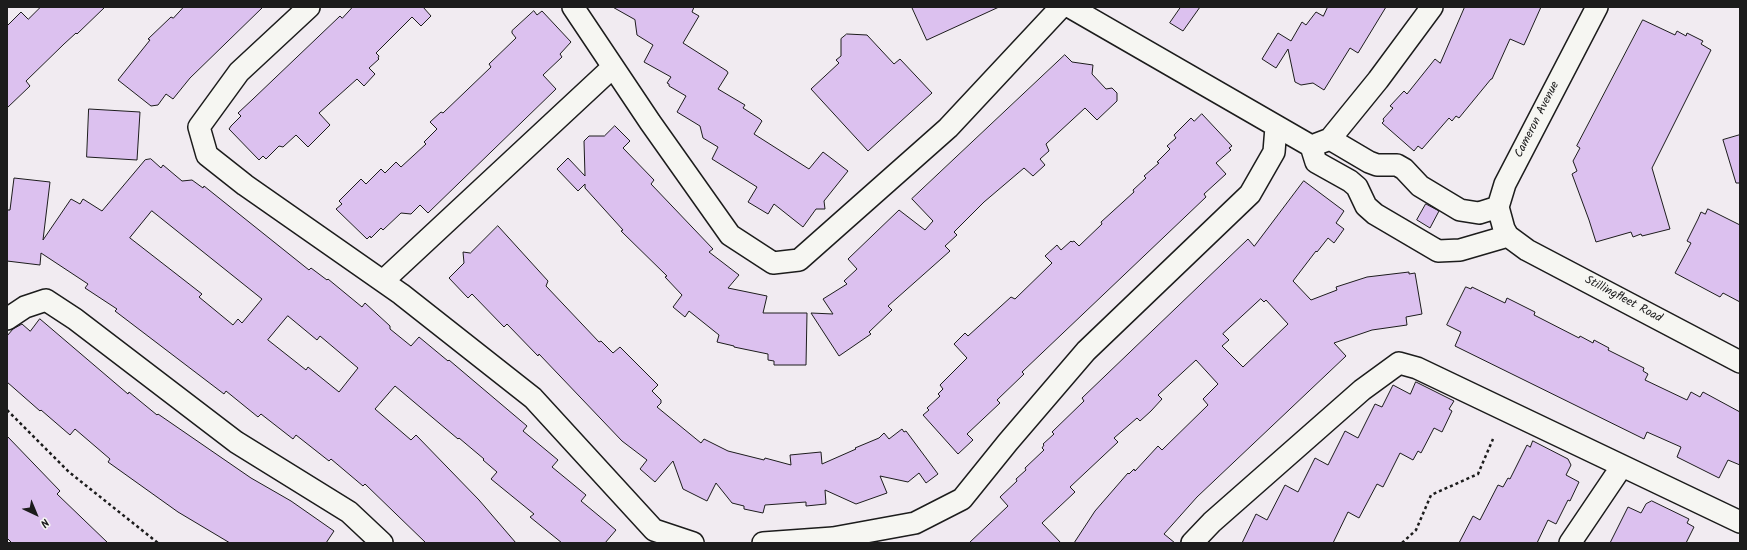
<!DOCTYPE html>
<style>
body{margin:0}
#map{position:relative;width:1747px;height:550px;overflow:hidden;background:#f1ebf1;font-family:Kalam,sans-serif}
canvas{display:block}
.frame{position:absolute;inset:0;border:8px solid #1c1c1c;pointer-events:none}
.north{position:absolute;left:16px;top:494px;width:40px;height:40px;-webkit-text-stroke:3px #f6f6f2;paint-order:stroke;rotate:136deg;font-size:11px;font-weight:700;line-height:16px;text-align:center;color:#1c1c1c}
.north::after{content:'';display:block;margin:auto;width:14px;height:18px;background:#1c1c1c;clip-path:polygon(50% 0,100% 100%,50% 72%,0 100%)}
</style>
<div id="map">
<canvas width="1747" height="550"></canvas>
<div class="frame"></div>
<div class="north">N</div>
</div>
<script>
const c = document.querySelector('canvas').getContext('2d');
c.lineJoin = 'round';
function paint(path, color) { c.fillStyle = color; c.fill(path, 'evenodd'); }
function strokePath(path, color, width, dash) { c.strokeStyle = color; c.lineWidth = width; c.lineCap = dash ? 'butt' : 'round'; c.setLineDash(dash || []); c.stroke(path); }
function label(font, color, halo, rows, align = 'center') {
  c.font = font + ' Kalam,sans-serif'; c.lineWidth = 4; c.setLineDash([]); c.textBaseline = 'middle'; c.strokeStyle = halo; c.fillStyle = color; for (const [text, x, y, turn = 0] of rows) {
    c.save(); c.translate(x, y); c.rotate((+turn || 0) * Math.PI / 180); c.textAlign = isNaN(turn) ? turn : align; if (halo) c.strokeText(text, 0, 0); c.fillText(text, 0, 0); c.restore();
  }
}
const building = new Path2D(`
 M 41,7 L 105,7 L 77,34 L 76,33 L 64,44 L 26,81 L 30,86 L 7,108 L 7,26 L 21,12 L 28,19 Z
 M 184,7 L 263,7 L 190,78 L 173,99 L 166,94 L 158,105 L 151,106 L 118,80 L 150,40 L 148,39 L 171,17 L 173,18 Z
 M 353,7 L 423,7 L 431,16 L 421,26 L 412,17 L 376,53 L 379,56 L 378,58 L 379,59 L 369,68 L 375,74 L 364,86 L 357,79 L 319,113 L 330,125 L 308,147 L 296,135 L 283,147 L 279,146 L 266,159 L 263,156 L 259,160 L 229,129 L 231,126 L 241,116 L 238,113 L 253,99 L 340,16 L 342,18 Z
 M 613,7 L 694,7 L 692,12 L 699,16 L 683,43 L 727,71 L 728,73 L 718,89 L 745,105 L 743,108 L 760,119 L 762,121 L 754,134 L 809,169 L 823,152 L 848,171 L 824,201 L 825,209 L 816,209 L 803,227 L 774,204 L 768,214 L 748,202 L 757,187 L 712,159 L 718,147 L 703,138 L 700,126 L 677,112 L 686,96 L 669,86 L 669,84 L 667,83 L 671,77 L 644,62 L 653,45 L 637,35 L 635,20 Z
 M 912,7 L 999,7 L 927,40 Z
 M 1181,7 L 1200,7 L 1183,31 L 1170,23 Z
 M 1328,7 L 1386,7 L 1358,53 L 1350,48 L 1324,90 L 1313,83 L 1301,85 L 1295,82 L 1288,49 L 1276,68 L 1262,59 L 1278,33 L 1291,41 L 1302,22 L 1306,25 L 1316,12 L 1323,16 Z
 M 1465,7 L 1541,7 L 1524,45 L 1510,39 L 1492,79 L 1491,79 L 1459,118 L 1456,116 L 1452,121 L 1449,118 L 1422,149 L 1418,146 L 1414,151 L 1382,123 L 1384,121 L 1383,119 L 1393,108 L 1390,106 L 1404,91 L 1407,94 L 1435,59 L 1440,63 Z
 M 534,11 L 537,15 L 542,11 L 571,42 L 560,54 L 562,57 L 543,75 L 556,89 L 428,213 L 420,205 L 411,214 L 401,213 L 383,230 L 381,228 L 371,238 L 370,236 L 367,239 L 336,209 L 342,204 L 339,201 L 361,179 L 366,184 L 381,169 L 385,173 L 396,162 L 401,167 L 426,144 L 424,142 L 437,129 L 430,122 L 441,112 L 443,113 L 491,67 L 489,64 L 516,38 L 512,33 L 512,31 Z
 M 1643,20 L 1675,35 L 1677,31 L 1686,36 L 1687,33 L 1703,41 L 1701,44 L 1711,50 L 1652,168 L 1670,229 L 1642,236 L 1641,234 L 1633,237 L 1631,232 L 1596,242 L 1589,220 L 1572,174 L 1577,171 L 1573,161 L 1580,148 L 1577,146 Z
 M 847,34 L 867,35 L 894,64 L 900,59 L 932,93 L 868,151 L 811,89 L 839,63 L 836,60 L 841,56 L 841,39 Z
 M 1065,55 L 1072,62 L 1093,65 L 1092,74 L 1106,89 L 1112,88 L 1117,93 L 1117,101 L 1097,120 L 1085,108 L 1046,144 L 1049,151 L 1040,159 L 1045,165 L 1033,176 L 1024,168 L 984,202 L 954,232 L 957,235 L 945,246 L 950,251 L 888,306 L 892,310 L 869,332 L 871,334 L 839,356 L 811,313 L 833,314 L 823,299 L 847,284 L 844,281 L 857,269 L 848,259 L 899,210 L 925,230 L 933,221 L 912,199 Z
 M 89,109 L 140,112 L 137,160 L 87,157 Z
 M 1202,114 L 1232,146 L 1229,148 L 1231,150 L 1216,163 L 1226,174 L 1204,194 L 1206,197 L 1022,372 L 1024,374 L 997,400 L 1000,403 L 967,434 L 973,440 L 958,454 L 923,415 L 929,410 L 927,408 L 940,396 L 938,394 L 943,389 L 940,385 L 967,358 L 954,344 L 965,333 L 968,336 L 1011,297 L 1015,299 L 1052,263 L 1045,256 L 1057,245 L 1061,250 L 1071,241 L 1072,242 L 1074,241 L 1079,246 L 1102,224 L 1101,222 L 1134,192 L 1133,190 L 1146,178 L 1144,176 L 1159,163 L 1157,162 L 1170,149 L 1167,146 L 1176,138 L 1174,135 L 1191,118 L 1194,121 Z
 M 615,126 L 630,141 L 623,148 L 654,180 L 651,184 L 713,249 L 709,252 L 739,275 L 728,288 L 767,296 L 763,313 L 807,313 L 806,365 L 774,365 L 774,361 L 768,360 L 768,354 L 734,347 L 734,346 L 717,342 L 719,335 L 689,311 L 685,317 L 673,307 L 682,295 L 665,277 L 667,276 L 621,231 L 623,230 L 585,188 L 585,184 L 578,191 L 557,169 L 568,158 L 585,176 L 584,141 L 589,136 L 604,136 Z
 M 1740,135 L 1740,183 L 1736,183 L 1723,140 Z
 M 151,159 L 161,168 L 163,165 L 182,181 L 192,180 L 203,188 L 204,186 L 309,270 L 311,268 L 327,280 L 328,279 L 362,307 L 365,303 L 390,326 L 390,329 L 411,346 L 419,337 L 448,361 L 449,360 L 527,426 L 523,431 L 558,460 L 552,467 L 586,495 L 581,501 L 616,530 L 605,543 L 562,543 L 530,517 L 534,514 L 491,479 L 497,472 L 483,460 L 484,459 L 459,438 L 458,439 L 395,386 L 375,409 L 411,440 L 416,435 L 479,500 L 516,543 L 426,543 L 365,484 L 363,486 L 331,459 L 329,461 L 296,435 L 293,439 L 261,414 L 258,417 L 226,391 L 224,394 L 115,311 L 117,309 L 85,288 L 88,284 L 41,253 L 40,265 L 7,261 L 7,210 L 10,210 L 14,178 L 50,182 L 43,240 L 71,199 L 80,204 L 83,199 L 102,211 L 145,160 ZM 152,211 L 262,299 L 242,323 L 238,319 L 233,325 L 199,297 L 202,294 L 130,238 ZM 288,316 L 317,340 L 320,336 L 358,368 L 339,392 L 308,367 L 306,370 L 268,340 Z
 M 1304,181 L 1344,211 L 1336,223 L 1344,229 L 1334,243 L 1328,238 L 1317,252 L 1316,251 L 1293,281 L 1311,300 L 1337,290 L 1336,287 L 1367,277 L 1409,272 L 1409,274 L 1415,273 L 1422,314 L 1406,317 L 1407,325 L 1372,330 L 1334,343 L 1346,356 L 1197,497 L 1164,534 L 1175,543 L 1074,543 L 1095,511 L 1128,473 L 1129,474 L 1134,469 L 1135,471 L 1158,446 L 1162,450 L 1208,405 L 1203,399 L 1218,384 L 1196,360 L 1158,395 L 1162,399 L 1151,411 L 1140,421 L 1137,418 L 1114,438 L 1118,442 L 1070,487 L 1075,492 L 1042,523 L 1061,543 L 969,543 L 1008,506 L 1000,497 L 1017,481 L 1016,479 L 1026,470 L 1025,468 L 1044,450 L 1042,448 L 1044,445 L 1043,444 L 1054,434 L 1052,432 L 1084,401 L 1082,398 L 1248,239 L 1254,246 ZM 1261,299 L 1264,302 L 1266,300 L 1288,324 L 1243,367 L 1222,346 L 1229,340 L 1223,334 Z
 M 1426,204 L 1439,211 L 1430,228 L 1417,220 Z
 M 1708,209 L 1740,225 L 1740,302 L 1723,293 L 1720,297 L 1675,273 L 1691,243 L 1687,241 L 1698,219 L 1701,212 L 1705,214 Z
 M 498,226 L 548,281 L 546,286 L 599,342 L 601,341 L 613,353 L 620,347 L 658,385 L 652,391 L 661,400 L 661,403 L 657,407 L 701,443 L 704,439 L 728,451 L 764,460 L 765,458 L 791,465 L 790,455 L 821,452 L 822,464 L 856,449 L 855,448 L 879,438 L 884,433 L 889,439 L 902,429 L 904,432 L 906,431 L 938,474 L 926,483 L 919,473 L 908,482 L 880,476 L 887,493 L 856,504 L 825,490 L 826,504 L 806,506 L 806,502 L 765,505 L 763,513 L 744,509 L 744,506 L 732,503 L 716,483 L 707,501 L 683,489 L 673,461 L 655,482 L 640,469 L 647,460 L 622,441 L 539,354 L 538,356 L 507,324 L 504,327 L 472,294 L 468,298 L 449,278 L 464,263 L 463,252 L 470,253 Z
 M 1466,287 L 1471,289 L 1472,287 L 1505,303 L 1507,298 L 1535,312 L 1534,315 L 1538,317 L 1579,338 L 1580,336 L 1593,343 L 1594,340 L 1609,348 L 1608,350 L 1644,368 L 1643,371 L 1648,374 L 1645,380 L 1687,400 L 1691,392 L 1700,397 L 1703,392 L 1740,412 L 1740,465 L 1728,460 L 1719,478 L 1677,457 L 1681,447 L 1647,432 L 1644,439 L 1455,346 L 1461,332 L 1447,325 Z
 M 40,319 L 128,394 L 129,392 L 157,415 L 158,414 L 251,478 L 291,501 L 334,531 L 326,543 L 230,543 L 178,512 L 108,462 L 110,459 L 75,429 L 70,435 L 41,410 L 40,411 L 7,382 L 7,336 L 13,329 L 22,324 L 30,331 Z
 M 1416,382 L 1454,401 L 1449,409 L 1452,411 L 1442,432 L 1434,428 L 1421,453 L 1418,451 L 1413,460 L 1400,453 L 1383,487 L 1377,484 L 1359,518 L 1348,512 L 1333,543 L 1242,543 L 1256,514 L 1267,520 L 1285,485 L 1298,492 L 1315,458 L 1328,465 L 1345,431 L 1358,438 L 1375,404 L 1382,407 L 1393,385 L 1410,394 Z
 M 7,436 L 60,491 L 57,494 L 108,543 L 12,543 L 7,538 Z
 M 1533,441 L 1568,459 L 1571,465 L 1566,475 L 1579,482 L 1570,501 L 1568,500 L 1556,524 L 1548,520 L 1537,543 L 1459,543 L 1473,516 L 1480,520 L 1498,485 L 1503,487 L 1508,478 L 1510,479 L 1527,445 L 1530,447 Z
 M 1652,501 L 1689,519 L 1687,523 L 1694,527 L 1686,543 L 1610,543 L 1628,507 L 1641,513 L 1646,504 Z`);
const path = new Path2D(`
 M 7,410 L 69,472 L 158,543
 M 1402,543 L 1416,530 L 1431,495 L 1478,474 L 1493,439`);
const minor = new Path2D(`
 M 309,7 L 239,72 L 199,127 L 207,155 L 245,185 L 401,294 L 533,398 L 654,530 L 693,543
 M 573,7 L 650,122 L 730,235 L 773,263 L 799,260 L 948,128 L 1061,7
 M 1070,7 L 1311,146 L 1316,162 L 1350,181 L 1357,187 L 1366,206 L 1375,214 L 1438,251 L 1460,250 L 1508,236
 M 1597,7 L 1505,184 L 1498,207 L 1504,229 L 1508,236 L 1527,250 L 1740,362
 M 1330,139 L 1369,162 L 1377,165 L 1397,165 L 1404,169 L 1420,186 L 1460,210 L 1479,213 L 1498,207
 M 1317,144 L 1330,139 L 1378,80 L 1432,7
 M 383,281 L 613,67
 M 7,319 L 25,307 L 46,300 L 75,319 L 236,442 L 349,512 L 382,543
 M 763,543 L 833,538 L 915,523 L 962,499 L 1008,442 L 1086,351 L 1250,194 L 1274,152 L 1276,127
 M 1192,543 L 1212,522 L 1362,390 L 1399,363 L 1417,368 L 1740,522
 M 1570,543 L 1622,466`);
const streetNames = [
 ["Cameron Avenue",1538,120,-63],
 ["Stillingfleet Road",1623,300,28]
];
paint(building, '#dcc1ef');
strokePath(building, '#1c1c1c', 1);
strokePath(minor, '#1c1c1c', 24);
strokePath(path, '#1c1c1c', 2.5, [3, 3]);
strokePath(minor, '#f6f6f2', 21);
label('12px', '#1c1c1c', '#f6f6f2', streetNames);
</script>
